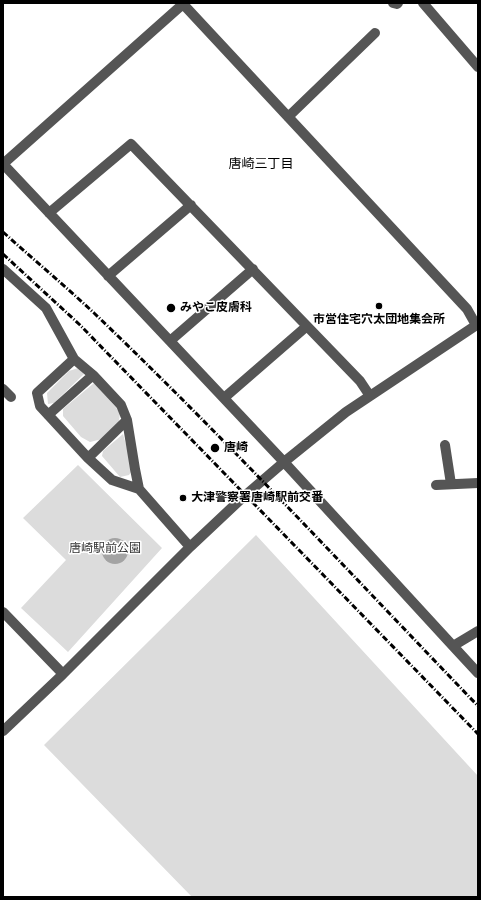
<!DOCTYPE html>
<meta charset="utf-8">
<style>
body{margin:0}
#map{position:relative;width:481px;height:900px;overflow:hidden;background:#fff;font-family:"Archivo Narrow",sans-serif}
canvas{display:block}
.frame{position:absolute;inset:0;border:4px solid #000;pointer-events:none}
</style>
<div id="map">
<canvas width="481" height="900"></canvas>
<div class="frame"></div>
</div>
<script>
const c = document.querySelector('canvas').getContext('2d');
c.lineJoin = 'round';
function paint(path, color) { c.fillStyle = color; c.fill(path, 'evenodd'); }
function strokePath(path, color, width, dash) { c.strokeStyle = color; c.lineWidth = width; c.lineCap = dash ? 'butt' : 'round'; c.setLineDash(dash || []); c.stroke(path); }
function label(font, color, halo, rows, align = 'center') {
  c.font = font + ' "Archivo Narrow","Noto Sans JP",sans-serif'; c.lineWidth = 3; c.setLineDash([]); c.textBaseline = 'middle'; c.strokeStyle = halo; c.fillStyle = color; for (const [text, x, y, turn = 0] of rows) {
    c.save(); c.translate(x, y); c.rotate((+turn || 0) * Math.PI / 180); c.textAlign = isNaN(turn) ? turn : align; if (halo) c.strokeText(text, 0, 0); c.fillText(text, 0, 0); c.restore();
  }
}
const green = new Path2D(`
 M 78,368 L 84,374 L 54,403 L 48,404 L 47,393 L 69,371 Z
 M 94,383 L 120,412 L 119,422 L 102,439 L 90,442 L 81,437 L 63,416 L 63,409 Z
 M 123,434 L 133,469 L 129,475 L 120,477 L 102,456 L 103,451 Z
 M 78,465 L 162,548 L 68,652 L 21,608 L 66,560 L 23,518 Z
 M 256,535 L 478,776 L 478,897 L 192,897 L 44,745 Z`);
const water = new Path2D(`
 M102 551a13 13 0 1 1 26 0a13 13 0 1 1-26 0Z`);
const minor = new Path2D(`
 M 393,3 L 397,4 L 398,3
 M 423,3 L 478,67
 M 288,117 L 375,33
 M 3,164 L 284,462 L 453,646 L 478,673
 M 3,164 L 183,4 L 467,309 L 476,325
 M 49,213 L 131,144 L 360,381 L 370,396
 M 3,269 L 46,308 L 74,359 L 93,375 L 121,405 L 127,420 L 135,469 L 139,489 L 190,547
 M 108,276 L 191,205
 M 170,341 L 253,269
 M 74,359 L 37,393 L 40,406 L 88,458 L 112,480 L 139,489
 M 3,389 L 11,397
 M 224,398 L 307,326
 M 48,415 L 93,375
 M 445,445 L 451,484
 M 88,458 L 127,420
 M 436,485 L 478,483
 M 3,612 L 63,674
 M 453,646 L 478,631
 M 3,731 L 63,674 L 190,547 L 241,499 L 284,462 L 346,412 L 478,324`);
const rail = new Path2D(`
 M 3,232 C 33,259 64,285 94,313 C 226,439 351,574 478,706
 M 3,254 L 80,325 L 478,734`);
const markers = [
 [379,306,4,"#000"],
 [171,308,5,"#000"],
 [215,448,5,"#000"],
 [183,498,4,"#000"]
];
const poiNames = [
 ["みやこ皮膚科",180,308],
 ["市営住宅穴太団地集会所",379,320,"center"],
 ["唐崎",224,448],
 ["大津警察署唐崎駅前交番",191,498]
];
const parkNames = [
 ["唐崎駅前公園",105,549]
];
const neighbourhoodNames = [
 ["唐崎三丁目",261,165]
];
paint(green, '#dcdcdc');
paint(water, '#a3a3a3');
strokePath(minor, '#555', 10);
strokePath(rail, '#000', 3, [6, 2, 1, 2]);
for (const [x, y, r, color] of markers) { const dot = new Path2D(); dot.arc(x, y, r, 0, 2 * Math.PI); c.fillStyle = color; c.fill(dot); strokePath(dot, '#fff', 1.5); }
label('bold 12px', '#000', '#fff', poiNames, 'left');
label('12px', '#333', '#fff', parkNames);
label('13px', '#000', '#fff', neighbourhoodNames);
</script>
